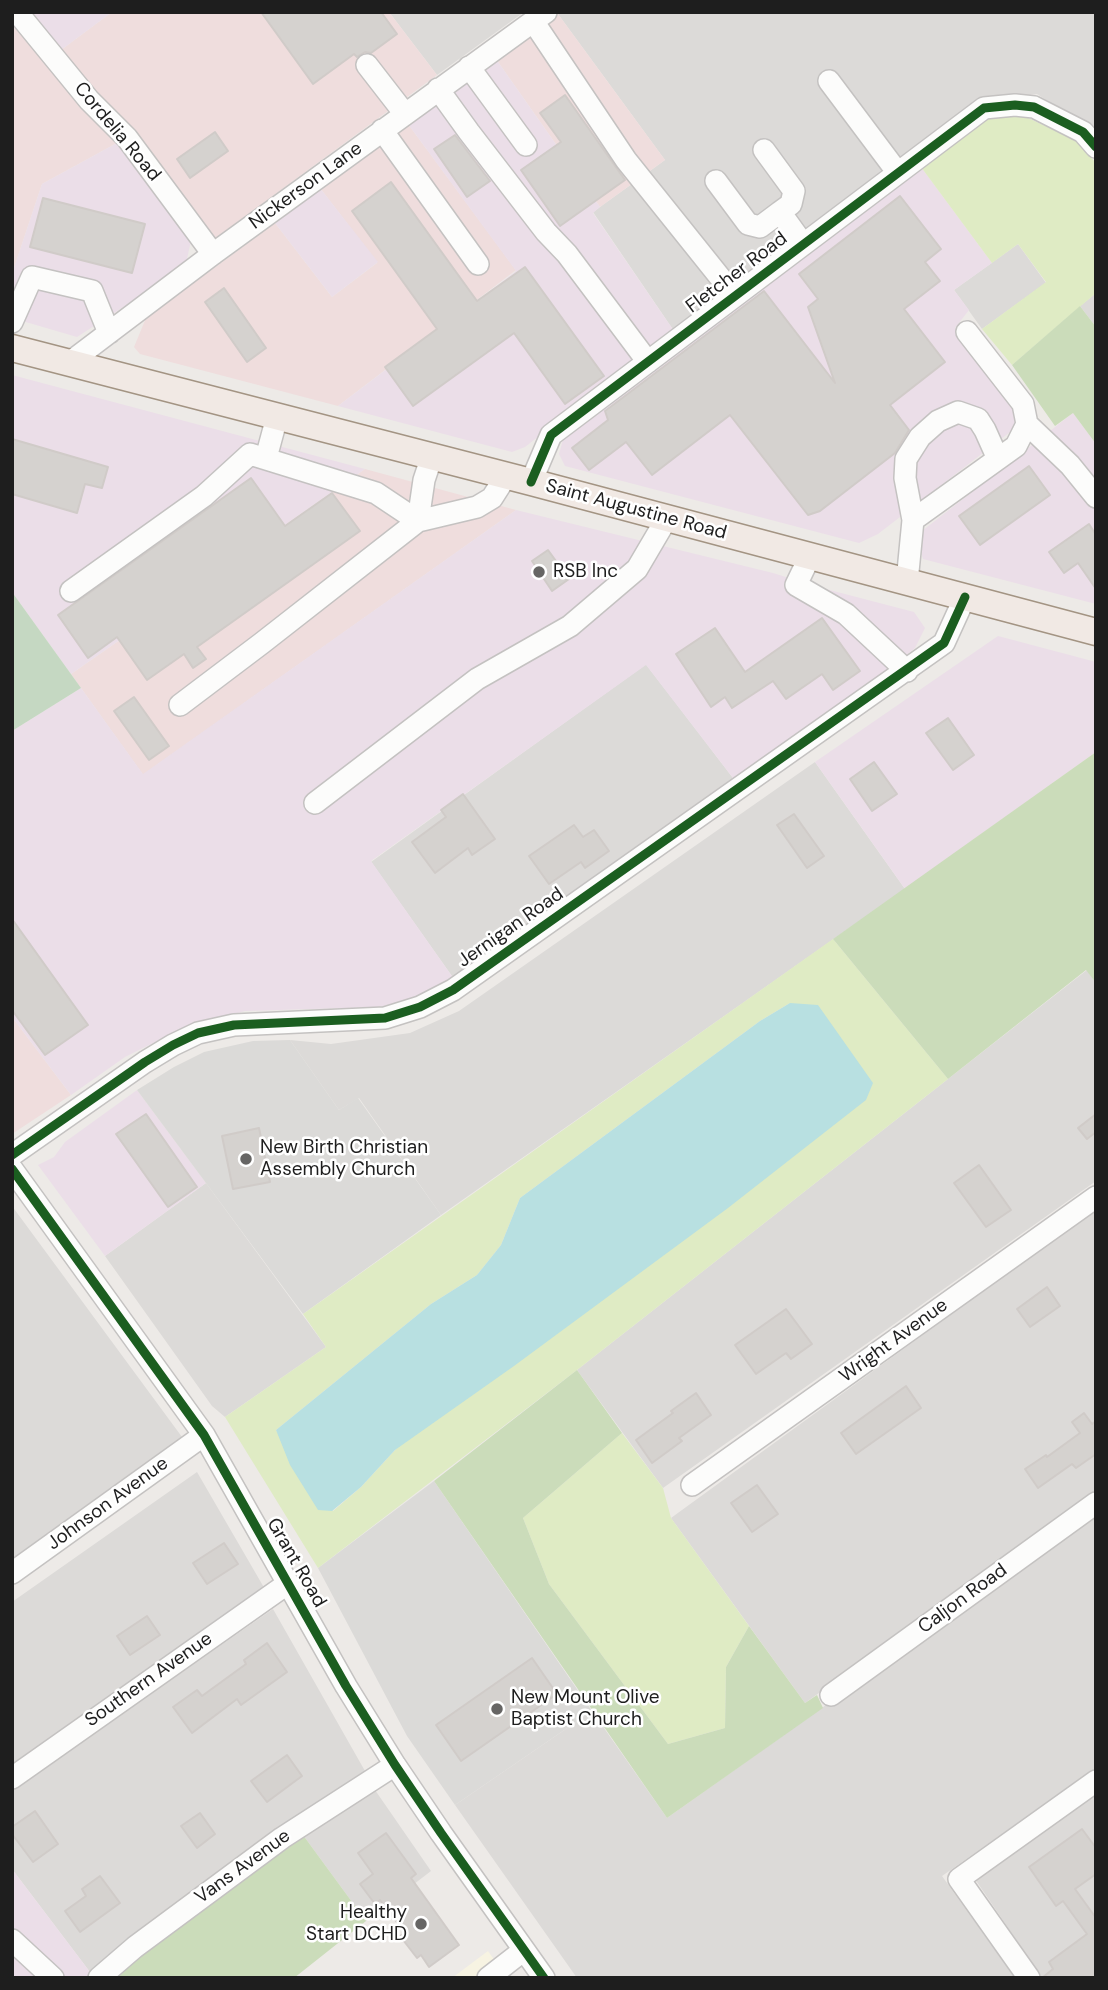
<!DOCTYPE html>
<style>
body{margin:0}
#map{position:relative;width:1108px;height:1990px;overflow:hidden;background:#edeae7;font-family:"DM Sans",sans-serif}
canvas{display:block}
.frame{position:absolute;inset:0;border:14px solid #1e1e1e;pointer-events:none}
</style>
<div id="map">
<canvas width="1108" height="1990"></canvas>
<div class="frame"></div>
</div>
<script>
const c = document.querySelector('canvas').getContext('2d');
c.lineJoin = 'round';
function paint(path, color) { c.fillStyle = color; c.fill(path, 'evenodd'); }
function strokePath(path, color, width, dash) { c.strokeStyle = color; c.lineWidth = width; c.lineCap = dash ? 'butt' : 'round'; c.setLineDash(dash || []); c.stroke(path); }
function label(font, color, halo, rows, align = 'center') {
  c.font = font + ' "DM Sans",sans-serif'; c.lineWidth = 5; c.setLineDash([]); c.textBaseline = 'middle'; c.strokeStyle = halo; c.fillStyle = color; for (const [text, x, y, turn = 0] of rows) {
    c.save(); c.translate(x, y); c.rotate((+turn || 0) * Math.PI / 180); c.textAlign = isNaN(turn) ? turn : align; if (halo) c.strokeText(text, 0, 0); c.fillText(text, 0, 0); c.restore();
  }
}
const residential = new Path2D(`
 M 389,12 L 524,12 L 437,75 Z
 M 561,12 L 1096,12 L 1096,132 L 1037,94 L 981,101 L 674,331 L 593,212 L 665,160 L 558,14 Z
 M 1018,244 L 1046,283 L 982,329 L 954,290 Z
 M 1096,293 L 1096,327 L 1080,306 Z
 M 646,664 L 736,782 L 454,979 L 371,862 Z
 M 815,762 L 905,889 L 441,1215 L 359,1098 L 339,1110 L 290,1040 L 331,1044 L 410,1033 L 459,1011 Z
 M 1087,970 L 1096,983 L 1096,1181 L 663,1488 L 577,1370 Z
 M 206,1183 L 326,1347 L 225,1417 L 212,1406 L 105,1256 Z
 M 12,1206 L 182,1437 L 177,1445 L 12,1563 Z
 M 1096,1209 L 1096,1494 L 805,1703 L 671,1518 Z
 M 197,1472 L 266,1591 L 12,1773 L 12,1602 Z
 M 1096,1513 L 1096,1768 L 942,1876 L 1015,1978 L 577,1978 L 455,1805 L 592,1711 L 667,1818 Z
 M 273,1609 L 365,1771 L 268,1838 L 90,1972 L 12,1869 L 12,1790 Z
 M 375,1790 L 431,1871 L 366,1921 L 303,1835 Z
 M 1096,1791 L 1096,1978 L 1042,1978 L 975,1879 Z`);
const commercial = new Path2D(`
 M 112,12 L 389,12 L 437,75 L 213,240 L 57,53 Z
 M 558,14 L 665,160 L 600,207 L 496,59 Z
 M 12,20 L 117,143 L 42,184 L 12,274 Z
 M 408,124 L 516,270 L 338,406 L 140,354 L 134,347 L 146,318 L 275,223 L 332,297 L 377,263 L 320,188 Z
 M 365,469 L 516,510 L 143,775 L 71,674 Z
 M 12,1017 L 71,1095 L 12,1134 Z`);
const industrial = new Path2D(`
 M 24,12 L 112,12 L 57,53 Z
 M 496,59 L 600,207 L 593,213 L 674,331 L 525,447 L 512,452 L 338,406 L 516,271 L 408,124 Z
 M 117,143 L 178,217 L 191,241 L 186,263 L 131,302 L 77,337 L 12,318 L 12,274 L 42,184 Z
 M 921,167 L 992,263 L 954,290 L 969,310 L 955,328 L 1015,402 L 1019,417 L 1010,432 L 878,534 L 859,543 L 565,466 L 559,454 L 564,436 Z
 M 320,188 L 378,262 L 332,297 L 275,223 Z
 M 12,375 L 365,469 L 71,674 L 12,592 Z
 M 1073,413 L 1096,444 L 1096,604 L 923,559 L 919,546 L 922,531 Z
 M 516,510 L 773,573 L 818,587 L 914,612 L 925,628 L 915,648 L 889,670 L 736,782 L 646,665 L 371,861 L 454,979 L 416,999 L 379,1007 L 245,1011 L 179,1030 L 125,1057 L 71,1095 L 12,1017 L 12,731 L 81,688 L 143,774 Z
 M 998,636 L 1096,662 L 1096,752 L 905,889 L 815,762 Z
 M 137,1090 L 206,1183 L 105,1256 L 38,1165 L 54,1157 L 65,1142 Z
 M 12,1869 L 90,1972 L 85,1978 L 12,1978 Z`);
const education = new Path2D(`
 M 488,1951 L 507,1978 L 452,1978 Z`);
const religious = new Path2D(`
 M 290,1040 L 339,1110 L 358,1098 L 441,1215 L 303,1314 L 137,1090 L 174,1067 L 204,1052 L 253,1041 Z
 M 434,1481 L 592,1711 L 455,1805 L 407,1736 L 318,1568 Z`);
const grass = new Path2D(`
 M 1024,116 L 1075,140 L 1096,163 L 1096,293 L 1012,365 L 982,329 L 1046,282 L 1018,244 L 992,263 L 921,167 L 991,117 Z
 M 833,939 L 948,1079 L 577,1370 L 318,1568 L 225,1417 L 326,1347 L 303,1314 ZM 790,1003 L 395,1450 L 361,1487 L 333,1511 L 276,1430 L 431,1304 L 477,1275 L 501,1245 L 520,1198 L 760,1021 Z
 M 622,1433 L 663,1488 L 671,1518 L 749,1626 L 726,1667 L 725,1728 L 668,1744 L 549,1584 L 523,1518 Z`);
const forest = new Path2D(`
 M 1080,306 L 1096,327 L 1096,444 L 1073,413 L 1055,426 L 1012,365 Z
 M 1096,752 L 1096,983 L 1086,970 L 948,1079 L 833,939 Z
 M 577,1370 L 622,1433 L 523,1518 L 549,1584 L 668,1744 L 725,1728 L 726,1667 L 749,1626 L 805,1703 L 817,1695 L 823,1708 L 667,1818 L 434,1481 Z
 M 303,1835 L 366,1921 L 294,1978 L 117,1978 L 134,1959 Z`);
const cemetery = new Path2D(`
 M 12,592 L 81,688 L 12,731 Z`);
const water = new Path2D(`
 M 790,1003 L 818,1005 L 873,1083 L 866,1100 L 728,1208 L 514,1366 L 395,1450 L 361,1487 L 332,1511 L 318,1510 L 290,1465 L 276,1430 L 431,1304 L 477,1275 L 501,1245 L 520,1198 L 760,1021 Z`);
const building = new Path2D(`
 M 261,12 L 381,12 L 397,34 L 371,53 L 365,52 L 357,57 L 354,54 L 313,84 Z
 M 565,95 L 625,180 L 560,226 L 521,170 L 561,142 L 540,113 Z
 M 215,132 L 228,151 L 190,178 L 177,159 Z
 M 455,135 L 490,181 L 467,197 L 434,149 Z
 M 391,182 L 477,301 L 525,267 L 604,376 L 565,404 L 514,333 L 413,406 L 385,367 L 437,329 L 352,211 Z
 M 900,196 L 941,249 L 925,262 L 940,281 L 904,309 L 945,362 L 890,405 L 909,430 L 895,453 L 820,511 L 808,515 L 730,415 L 652,475 L 626,442 L 589,470 L 572,448 L 608,420 L 605,411 L 764,291 L 835,383 L 808,307 L 818,299 L 799,274 Z
 M 43,198 L 145,224 L 132,273 L 30,247 Z
 M 224,288 L 266,348 L 247,362 L 205,302 Z
 M 12,439 L 108,467 L 102,488 L 85,484 L 77,513 L 12,494 Z
 M 1029,466 L 1050,495 L 980,545 L 959,516 Z
 M 251,478 L 285,526 L 332,493 L 360,531 L 197,647 L 206,659 L 193,668 L 184,654 L 147,680 L 117,637 L 88,658 L 58,615 Z
 M 1089,524 L 1096,535 L 1096,589 L 1078,563 L 1064,573 L 1049,552 Z
 M 548,550 L 569,579 L 552,591 L 532,561 Z
 M 822,618 L 860,671 L 833,690 L 822,674 L 786,699 L 773,681 L 732,708 L 725,697 L 711,707 L 676,654 L 715,628 L 745,672 Z
 M 134,697 L 169,746 L 149,760 L 114,711 Z
 M 948,718 L 974,755 L 953,770 L 926,733 Z
 M 874,762 L 897,794 L 872,811 L 850,779 Z
 M 463,794 L 495,839 L 472,855 L 468,848 L 435,873 L 412,842 L 446,817 L 441,810 Z
 M 794,814 L 824,856 L 807,868 L 777,825 Z
 M 574,825 L 583,837 L 594,830 L 609,851 L 585,868 L 581,862 L 549,884 L 529,856 Z
 M 12,919 L 88,1025 L 45,1055 L 12,1010 Z
 M 146,1114 L 197,1187 L 168,1207 L 116,1134 Z
 M 1096,1114 L 1096,1132 L 1087,1139 L 1078,1128 Z
 M 259,1128 L 270,1182 L 233,1189 L 222,1136 Z
 M 979,1165 L 1011,1210 L 986,1227 L 954,1183 Z
 M 1047,1287 L 1060,1306 L 1030,1327 L 1017,1309 Z
 M 786,1309 L 812,1344 L 791,1359 L 786,1353 L 756,1374 L 735,1345 Z
 M 906,1386 L 921,1408 L 856,1454 L 841,1433 Z
 M 696,1393 L 711,1415 L 679,1438 L 682,1441 L 652,1463 L 636,1440 L 673,1413 L 671,1411 Z
 M 1084,1413 L 1092,1424 L 1096,1421 L 1096,1454 L 1076,1468 L 1072,1464 L 1038,1488 L 1025,1469 L 1046,1455 L 1047,1457 L 1080,1433 L 1072,1422 Z
 M 757,1485 L 778,1514 L 752,1532 L 731,1503 Z
 M 224,1543 L 238,1564 L 207,1584 L 193,1563 Z
 M 147,1616 L 160,1635 L 130,1655 L 117,1636 Z
 M 267,1643 L 287,1672 L 241,1705 L 237,1699 L 192,1733 L 173,1707 L 197,1690 L 202,1696 L 246,1664 L 244,1660 Z
 M 532,1658 L 557,1694 L 461,1761 L 436,1725 Z
 M 287,1755 L 302,1776 L 267,1802 L 251,1781 Z
 M 35,1811 L 58,1844 L 33,1862 L 12,1834 L 12,1827 Z
 M 200,1813 L 215,1834 L 197,1848 L 181,1826 Z
 M 1082,1829 L 1096,1848 L 1096,1874 L 1075,1889 L 1096,1918 L 1096,1978 L 1042,1978 L 1053,1969 L 1049,1962 L 1087,1934 L 1063,1901 L 1056,1906 L 1029,1867 Z
 M 386,1833 L 416,1874 L 411,1878 L 459,1945 L 429,1967 L 421,1955 L 417,1958 L 400,1936 L 405,1933 L 380,1900 L 375,1904 L 360,1884 L 373,1874 L 358,1853 Z
 M 100,1876 L 120,1903 L 80,1932 L 65,1911 L 86,1896 L 82,1889 Z`);
const minor = new Path2D(`
 M 17,12 L 89,100 L 127,138 L 213,254
 M 533,21 L 626,160 L 735,296
 M 367,65 L 405,114
 M 469,67 L 526,145
 M 829,81 L 898,173
 M 438,89 L 469,132 L 546,232 L 567,254 L 648,362
 M 382,130 L 478,264
 M 764,150 L 794,191 L 791,204 L 780,212
 M 716,181 L 748,224 L 760,227 L 780,212 L 803,244
 M 12,322 L 32,277 L 92,291 L 109,333
 M 69,363 L 213,254 L 546,12
 M 1027,424 L 1070,465 L 1096,497
 M 266,458 L 277,417
 M 531,482 L 551,435 L 984,108 L 1015,105 L 1034,107 L 1083,132 L 1096,147
 M 913,520 L 905,478 L 906,459 L 920,437 L 938,421 L 958,412 L 978,419 L 985,430 L 998,459
 M 810,556 L 796,585 L 846,614 L 907,671
 M 907,582 L 913,520 L 1016,446 L 1027,424 L 1023,404 L 967,332
 M 71,591 L 204,496 L 250,454 L 376,493 L 418,521 L 424,480 L 432,456
 M 180,705 L 262,643 L 418,521 L 477,507 L 492,498 L 506,476
 M 315,803 L 477,679 L 570,626 L 637,569 L 667,518
 M 12,1155 L 145,1062 L 173,1045 L 198,1033 L 234,1025 L 385,1018 L 420,1007 L 453,990 L 944,643 L 965,597
 M 12,1169 L 204,1435 L 346,1686 L 395,1765 L 441,1833 L 544,1978
 M 692,1485 L 1096,1197
 M 12,1573 L 204,1435
 M 831,1695 L 1096,1503
 M 12,1778 L 287,1584
 M 12,1940 L 53,1978
 M 99,1978 L 135,1947 L 282,1838 L 395,1765
 M 488,1978 L 524,1950
 M 1029,1978 L 959,1879 L 1096,1781`);
const major = new Path2D(`
 M 12,348 L 531,482 L 1096,632`);
const cycleway = new Path2D(`
 M 531,482 L 551,435 L 984,108 L 1015,105 L 1034,107 L 1083,132 L 1096,147
 M 12,1155 L 145,1062 L 173,1045 L 198,1033 L 234,1025 L 385,1018 L 420,1007 L 453,990 L 944,643 L 965,597
 M 12,1169 L 204,1435 L 346,1686 L 395,1765 L 441,1833 L 544,1978`);
const markers = [
 [539,572,7,"#666564"],
 [246,1159,7,"#666564"],
 [497,1709,7,"#666564"],
 [421,1924,7,"#666564"]
];
const streetNames = [
 ["Cordelia Road",117,132,50],
 ["Nickerson Lane",306,186,-36],
 ["Fletcher Road",737,273,-37],
 ["Saint Augustine Road",636,510,15],
 ["Jernigan Road",511,928,-35],
 ["Wright Avenue",894,1341,-36],
 ["Johnson Avenue",108,1504,-36],
 ["Grant Road",296,1563,60],
 ["Caljon Road",963,1599,-36],
 ["Southern Avenue",149,1680,-35],
 ["Vans Avenue",243,1867,-36]
];
const poiNames = [
 ["RSB Inc",553,572],
 ["New Birth Christian",260,1148],
 ["Assembly Church",260,1170],
 ["New Mount Olive",511,1698],
 ["Baptist Church",511,1720],
 ["Healthy",407,1913,"right"],
 ["Start DCHD",407,1935,"right"]
];
paint(residential, '#dcdad8');
paint(commercial, '#efdddd');
paint(industrial, '#ebdee8');
paint(education, '#f7f3e2');
paint(religious, '#dbdad8');
paint(grass, '#dfebc4');
paint(forest, '#cbdcba');
paint(cemetery, '#c5d8c2');
paint(water, '#b8e0e1');
paint(building, '#d5d2cf');
strokePath(building, '#d0cbc8', 2);
strokePath(minor, '#c4c2c1', 24);
strokePath(major, '#a39483', 29);
strokePath(minor, '#fcfcfb', 21);
strokePath(major, '#f1e9e4', 26);
strokePath(cycleway, '#1b5e20', 9);
for (const [x, y, r, color] of markers) { const dot = new Path2D(); dot.arc(x, y, r, 0, 2 * Math.PI); c.fillStyle = color; c.fill(dot); strokePath(dot, '#fff', 2.5); }
label('19px', '#1e1e1e', '#fff', streetNames);
label('19px', '#1e1e1e', '#fff', poiNames, 'left');
</script>
